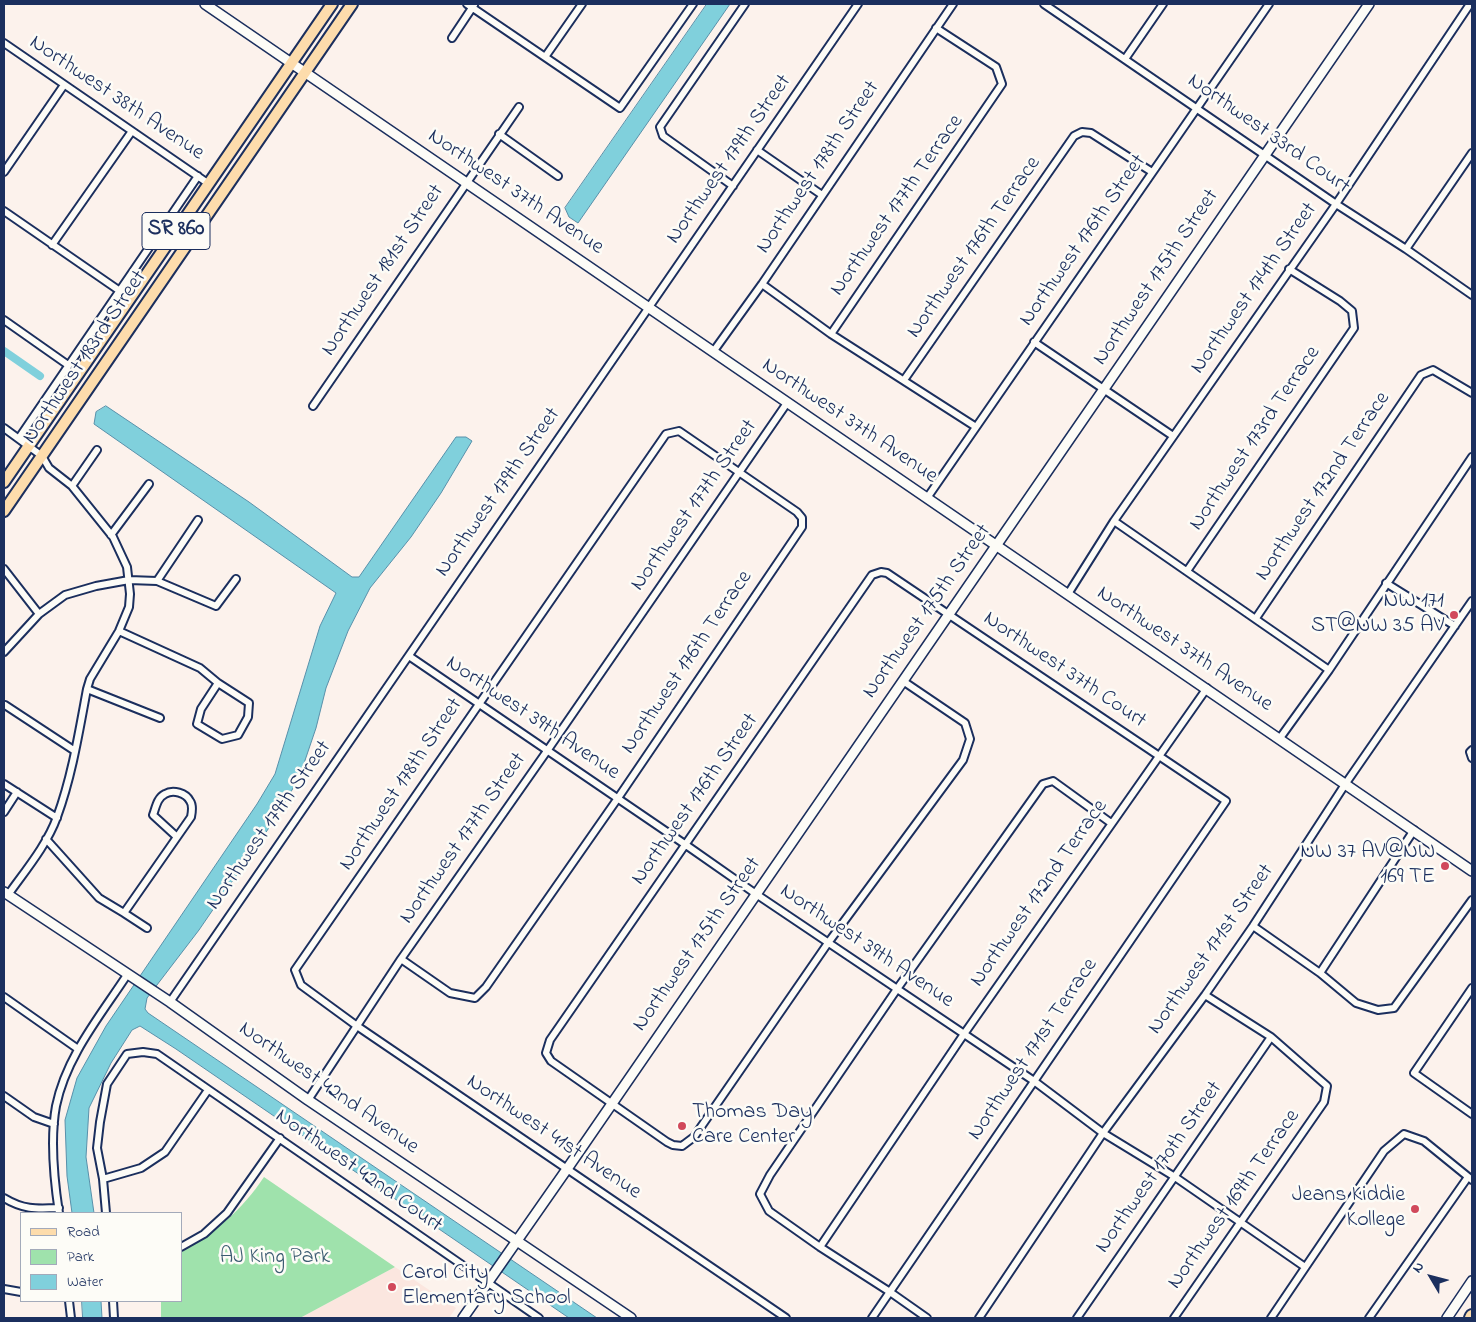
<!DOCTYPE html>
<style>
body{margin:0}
#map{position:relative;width:1476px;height:1322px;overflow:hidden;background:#fcf2ec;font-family:"Indie Flower",sans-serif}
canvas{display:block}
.frame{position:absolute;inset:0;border:5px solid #1b2f5e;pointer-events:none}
.legend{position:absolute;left:20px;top:1212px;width:162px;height:90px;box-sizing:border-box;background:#fdfcf7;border:1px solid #a3aaba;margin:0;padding:6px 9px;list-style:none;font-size:15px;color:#1b2f5e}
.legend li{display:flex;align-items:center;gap:10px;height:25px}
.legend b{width:25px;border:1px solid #a3aaba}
.north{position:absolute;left:1406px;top:1252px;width:50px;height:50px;-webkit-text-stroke:4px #fdfcf7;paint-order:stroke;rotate:307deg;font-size:14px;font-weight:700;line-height:20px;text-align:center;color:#1b2f5e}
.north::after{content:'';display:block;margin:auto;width:18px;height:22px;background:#1b2f5e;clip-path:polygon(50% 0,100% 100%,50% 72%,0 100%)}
</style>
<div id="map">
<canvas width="1476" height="1322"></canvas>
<div class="frame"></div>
<ul class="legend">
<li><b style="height:6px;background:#fddcac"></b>Road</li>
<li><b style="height:14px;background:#9fe2ac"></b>Park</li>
<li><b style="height:14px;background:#80d0dc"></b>Water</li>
</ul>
<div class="north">N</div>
</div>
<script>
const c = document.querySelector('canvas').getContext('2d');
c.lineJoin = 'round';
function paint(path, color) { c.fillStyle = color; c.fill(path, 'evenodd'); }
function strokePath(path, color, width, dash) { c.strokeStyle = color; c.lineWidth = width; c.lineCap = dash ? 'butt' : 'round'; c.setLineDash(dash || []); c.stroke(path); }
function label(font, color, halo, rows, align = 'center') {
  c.font = font + ' "Indie Flower",sans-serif'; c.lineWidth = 5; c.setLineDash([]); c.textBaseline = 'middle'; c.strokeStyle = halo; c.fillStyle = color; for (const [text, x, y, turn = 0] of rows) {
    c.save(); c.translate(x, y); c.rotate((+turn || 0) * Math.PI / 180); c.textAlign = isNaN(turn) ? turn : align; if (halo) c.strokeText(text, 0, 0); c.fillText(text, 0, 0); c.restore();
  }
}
const built = new Path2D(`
 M 395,1267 L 456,1308 L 449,1318 L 300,1318 Z`);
const green = new Path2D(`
 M 264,1177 L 395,1267 L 300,1318 L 161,1318 L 161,1301 L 181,1301 L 181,1251 C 216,1232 242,1210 264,1177 Z`);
const water = new Path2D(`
 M 707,4 L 730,4 L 578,223 L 569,217 L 565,208 Z
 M 106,406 L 249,502 L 352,577 L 359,577 L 456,437 L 466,437 L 472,441 L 441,493 L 411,537 L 370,588 L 348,631 L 326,688 L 316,728 L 299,778 L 275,819 L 199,930 L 147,998 L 145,1009 L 148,1013 L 597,1318 L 569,1318 L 176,1049 L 140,1026 L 132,1030 L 111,1063 L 89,1108 L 86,1157 L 94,1213 L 72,1213 L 67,1176 L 65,1120 L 77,1078 L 106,1026 L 257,804 L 275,774 L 320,626 L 336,593 L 94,424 L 96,412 Z
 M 82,1301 L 101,1301 L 102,1318 L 83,1318 Z`);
const canal = new Path2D(`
 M 4,351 L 40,376`);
const minor = new Path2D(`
 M 467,4 L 620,108 L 693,4
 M 1044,4 L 1336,204 L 1406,249 L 1472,295
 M 452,38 L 474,5
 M 4,43 L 209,184
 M 545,57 L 582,4
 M 1125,59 L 1163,4
 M 499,134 L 558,176
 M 757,150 L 822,195
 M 4,172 L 64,85
 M 733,186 L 663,136 L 660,127 L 745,4
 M 4,211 L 130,298
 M 52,245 L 132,131
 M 1406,249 L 1472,153
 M 762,284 L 831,334 L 976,427
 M 4,320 L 68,365
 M 831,334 L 1002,84 L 996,67 L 936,28
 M 1034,342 L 1173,436
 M 713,352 L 762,284 L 953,4
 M 904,380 L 1074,136 L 1082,132 L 1091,133 L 1152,172
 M 313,406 L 519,107
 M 4,428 L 42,456 L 49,468 L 72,486 L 113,537 L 127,567 L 130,594 L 129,607 L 119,631 L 90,679 L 87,689 C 79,732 72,776 57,817 C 47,845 25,871 8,895
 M 19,438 L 198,176
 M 72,486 L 97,450
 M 927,498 L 1269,4
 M 1114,521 L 1329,670
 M 111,535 L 149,484
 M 4,569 L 39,614
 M 1187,571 L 1354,328 L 1352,311 L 1340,301 L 1289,269
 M 157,581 L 198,520
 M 1386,583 L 1455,626
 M 1068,594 L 1114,521 L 1336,204 L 1470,4
 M 1256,618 L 1421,375 L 1433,370 L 1472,393
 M 119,631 L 200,668 L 218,683
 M 4,652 L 39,614 L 65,595 L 96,586 L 129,580 L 157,581 L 216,606 L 236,579
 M 409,656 L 686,845 L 756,894 L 1034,1081 L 1103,1133 L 1175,1177 L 1305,1267
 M 218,683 L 249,703 L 248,717 L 238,735 L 222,739 L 197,724 L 201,709 Z
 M 87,689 L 160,718
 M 5,705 L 75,751
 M 1280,738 L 1329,670 L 1472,457
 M 1472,750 L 1470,752 L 1472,758
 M 4,784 L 57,818
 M 4,812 L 17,792
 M 46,839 L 99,898 L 124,913 L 191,817 C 192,812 193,805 190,801 C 186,793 173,789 165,794 C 157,798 156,807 153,815 L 177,837
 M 124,913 L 147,928
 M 1253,926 L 1320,973 L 1356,1003 L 1378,1010 L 1394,1008 L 1472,900
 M 401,959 L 450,993 L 475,998 L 486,987 L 618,798 L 802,527 L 802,518 L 797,512 L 679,431 L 666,434 L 295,970 L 301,985 L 357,1026 L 786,1318
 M 1320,973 L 1414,830
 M 1472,988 L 1414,1073 L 1472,1114
 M 4,997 L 78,1049
 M 170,1002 L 858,4
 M 4,1096 L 34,1117 L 54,1124
 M 308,1100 L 401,959 L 547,751 L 787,403
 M 103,1179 L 141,1168 L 165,1152 L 208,1090
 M 4,1198 C 24,1210 36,1209 59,1208
 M 59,1213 C 54,1180 50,1139 56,1106 C 66,1057 100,1016 127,975
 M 106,1213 L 103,1179 L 97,1148 L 100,1122 L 107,1084 L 127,1054 L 143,1052 L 157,1054 L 539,1318
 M 181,1247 L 204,1234 L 227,1213 L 280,1138
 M 820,1247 L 964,1034 L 1207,688
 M 4,1289 L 21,1292
 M 69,1301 L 71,1318
 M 113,1301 L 114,1318
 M 872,1318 L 1226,801 L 887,573 L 881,572 L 872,575 L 550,1040 L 546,1053 L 551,1061 L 667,1142 L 673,1145 L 682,1146 L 694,1137 L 828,943 L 963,760 L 970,739 L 965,723 L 903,681
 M 927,1318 L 890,1292 L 820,1247 L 769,1211 L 760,1194 L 770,1175 L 897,989 L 1043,784 L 1053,781 L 1111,823
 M 979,1318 L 1103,1133 L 1205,995 L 1253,926 L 1346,783 L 1472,601
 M 1077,1318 L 1271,1037
 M 1174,1318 L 1324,1102 L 1327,1086 L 1271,1037 L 1205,995
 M 1271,1318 L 1384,1151 L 1404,1134 L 1424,1141 L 1472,1180
 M 1369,1318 L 1468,1177`);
const tertiary = new Path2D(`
 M 4,892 L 170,1002 L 308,1100 L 631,1318
 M 463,1318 L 567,1169 L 1369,4
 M 1447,1318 L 1472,1281`);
const secondary = new Path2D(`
 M 205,4 L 1472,871`);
const primary = new Path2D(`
 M 4,482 L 332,4
 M 4,511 L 352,4`);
const motorway = new Path2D(`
 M 1471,1318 L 1472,1316`);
const markers = [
 [1454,615,5,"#d1495b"],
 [1445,866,5,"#d1495b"],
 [682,1126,5,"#d1495b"],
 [1415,1209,5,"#d1495b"],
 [392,1287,5,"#d1495b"]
];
const shields = [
 [176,231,68]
];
const shieldNames = [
 ["SR 860",176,231]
];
const streetNames = [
 ["Northwest 38th Avenue",116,99,34],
 ["Northwest 33rd Court",1268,135,35],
 ["Northwest 179th Street",730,160,-55],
 ["Northwest 178th Street",819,168,-56],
 ["Northwest 37th Avenue",515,193,34],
 ["Northwest 177th Terrace",898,206,-55],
 ["Northwest 176th Street",1084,241,-55],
 ["Northwest 176th Terrace",975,248,-55],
 ["Northwest 181st Street",384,271,-56],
 ["Northwest 175th Street",1157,278,-56],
 ["Northwest 174th Street",1255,289,-55],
 ["Northwest 183rd Street",86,358,-56],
 ["Northwest 37th Avenue",849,422,34],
 ["Northwest 173rd Terrace",1256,439,-56],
 ["Northwest 172nd Terrace",1324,487,-56],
 ["Northwest 179th Street",499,493,-55],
 ["Northwest 177th Street",695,506,-55],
 ["Northwest 175th Street",928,612,-55],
 ["Northwest 37th Avenue",1184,650,34],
 ["Northwest 176th Terrace",688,663,-56],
 ["Northwest 37th Court",1064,671,34],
 ["Northwest 39th Avenue",532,719,34],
 ["Northwest 178th Street",402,785,-56],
 ["Northwest 176th Street",696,800,-55],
 ["Northwest 179th Street",270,826,-55],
 ["Northwest 177th Street",464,839,-55],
 ["Northwest 172nd Terrace",1040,894,-55],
 ["Northwest 175th Street",698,945,-55],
 ["Northwest 39th Avenue",866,947,34],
 ["Northwest 171st Street",1212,950,-55],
 ["Northwest 171st Terrace",1034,1050,-56],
 ["Northwest 42nd Avenue",328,1089,35],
 ["Northwest 41st Avenue",553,1138,34],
 ["Northwest 170th Street",1160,1168,-55],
 ["Northwest 42nd Court",358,1172,35],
 ["Northwest 169th Terrace",1235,1200,-55]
];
const poiNames = [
 ["NW 171",1444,602],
 ["ST@NW 35 AV",1444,627],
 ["NW 37 AV@NW",1435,853],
 ["169 TE",1435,878],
 ["Thomas Day",692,1113,"left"],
 ["Care Center",692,1138,"left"],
 ["Jeans Kiddie",1405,1196],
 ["Kollege",1405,1221],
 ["Carol City",402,1274,"left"],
 ["Elementary School",402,1299,"left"]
];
const parkNames = [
 ["AJ King Park",275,1258]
];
paint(built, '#fbe6df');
paint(green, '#9fe2ac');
paint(water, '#80d0dc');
strokePath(water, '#5890aa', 1);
strokePath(canal, '#80d0dc', 8);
strokePath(minor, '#1b2f5e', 10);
strokePath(tertiary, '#1b2f5e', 12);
strokePath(secondary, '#1b2f5e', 12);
strokePath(primary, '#1b2f5e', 14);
strokePath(motorway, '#1b2f5e', 16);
strokePath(minor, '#fdfcf7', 6);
strokePath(tertiary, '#fdfcf7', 9);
strokePath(secondary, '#fdfcf7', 9);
strokePath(primary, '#fddcac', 10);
strokePath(motorway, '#fddcac', 12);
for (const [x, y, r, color] of markers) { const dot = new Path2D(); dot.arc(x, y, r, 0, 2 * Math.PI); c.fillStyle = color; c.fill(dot); strokePath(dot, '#fdfcf7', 2); }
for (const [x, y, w] of shields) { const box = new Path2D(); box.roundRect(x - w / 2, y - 18.5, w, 37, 4); c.fillStyle = '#fdfcf7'; c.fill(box); strokePath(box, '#1b2f5e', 1); }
label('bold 21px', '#1b2f5e', null, shieldNames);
label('22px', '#1b2f5e', '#fdfcf7', streetNames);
label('22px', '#1b2f5e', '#fdfcf7', poiNames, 'right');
label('22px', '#3c5c72', '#fdfcf7', parkNames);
</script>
